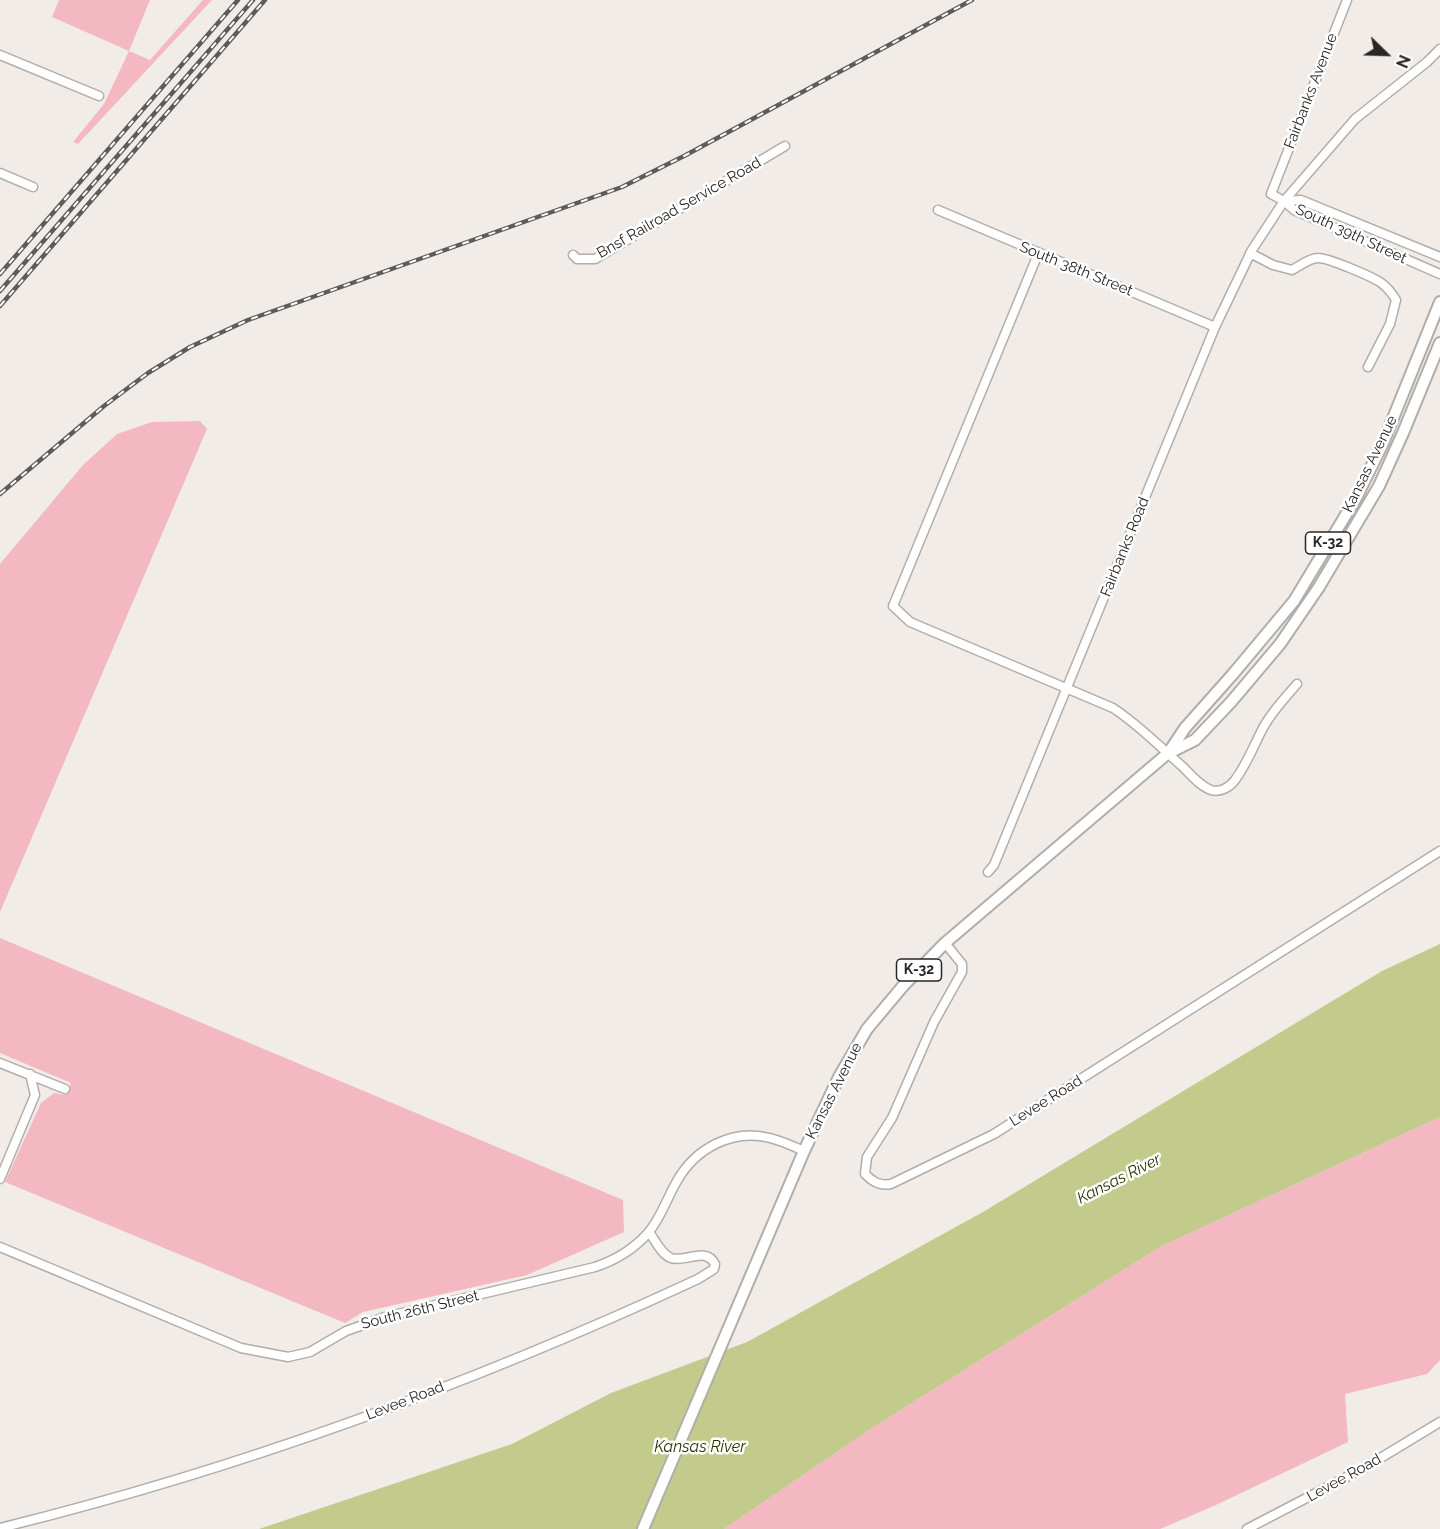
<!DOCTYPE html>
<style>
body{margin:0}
#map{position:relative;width:1440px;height:1529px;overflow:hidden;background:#f1ece8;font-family:Raleway,sans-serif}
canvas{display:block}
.north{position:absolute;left:1356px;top:24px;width:60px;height:60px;-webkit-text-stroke:4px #fff;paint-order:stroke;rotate:113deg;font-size:16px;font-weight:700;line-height:24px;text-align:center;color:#292725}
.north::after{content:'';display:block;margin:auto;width:21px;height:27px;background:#292725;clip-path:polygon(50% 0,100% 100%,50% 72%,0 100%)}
</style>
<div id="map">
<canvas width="1440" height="1529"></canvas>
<div class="north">N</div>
</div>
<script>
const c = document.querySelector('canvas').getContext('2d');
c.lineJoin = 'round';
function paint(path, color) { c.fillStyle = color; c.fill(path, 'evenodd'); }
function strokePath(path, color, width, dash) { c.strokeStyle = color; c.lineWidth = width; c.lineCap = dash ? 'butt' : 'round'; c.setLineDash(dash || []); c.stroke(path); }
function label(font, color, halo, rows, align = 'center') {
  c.font = font + ' Raleway,sans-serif'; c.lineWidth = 5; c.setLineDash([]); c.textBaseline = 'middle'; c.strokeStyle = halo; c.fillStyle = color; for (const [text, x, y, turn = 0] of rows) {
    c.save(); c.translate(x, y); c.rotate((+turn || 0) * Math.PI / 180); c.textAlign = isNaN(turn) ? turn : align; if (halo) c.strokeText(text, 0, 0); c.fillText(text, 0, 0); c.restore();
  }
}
const green = new Path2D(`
 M 59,0 L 150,0 L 129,51 L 150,60 L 203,0 L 212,0 L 78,144 L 73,142 L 104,104 L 129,51 L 52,17 Z
 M 200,421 L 207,429 L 0,912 L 0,564 L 83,465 L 117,434 L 152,422 Z
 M 0,938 L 623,1200 L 624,1232 L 527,1275 L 363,1312 L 345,1323 L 5,1182 L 41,1103 L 54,1093 L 66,1095 L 71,1083 L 0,1053 Z
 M 1440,1117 L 1440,1360 L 1427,1374 L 1345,1394 L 1348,1442 L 1216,1505 L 1160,1529 L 724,1529 L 872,1428 L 1160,1247 Z`);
const water = new Path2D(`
 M 1440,944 L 1440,1117 L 1160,1247 L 872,1428 L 724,1529 L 259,1529 L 512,1444 L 611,1393 L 747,1342 L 983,1212 L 1382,971 Z`);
const minor = new Path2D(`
 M 1347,0 L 1271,194 L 1284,201 L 1294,210 L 1440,274
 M 0,55 L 99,96
 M 0,173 L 33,187
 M 1284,201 L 1301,200 L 1440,257
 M 938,210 L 1215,327
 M 1250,253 L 1273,265 L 1292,270 C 1300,266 1309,258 1318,258 C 1329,258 1370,276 1380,282 C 1387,287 1392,293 1396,300 L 1390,324 L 1368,367
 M 1038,254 L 893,606 L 910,622 L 1113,708 C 1139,725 1160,747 1183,767 C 1191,775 1200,786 1211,790 C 1220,793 1230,787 1235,780 C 1247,764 1254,745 1263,728 C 1272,711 1285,698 1297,684
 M 573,255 L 577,259 L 595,259 L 785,146
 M 988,872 L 994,865 L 1215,327 L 1252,250 L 1284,201 L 1355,119 L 1427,62 L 1440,49
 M 945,943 L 962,964 L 962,972 L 934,1022 L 892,1118 L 867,1157 L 865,1174 C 873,1182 880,1186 891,1184 L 994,1134 L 1440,851
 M 0,1063 L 65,1089
 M 0,1179 L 35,1095 L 30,1074
 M 0,1247 L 241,1348 L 288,1357 L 310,1352 L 346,1331 L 385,1317 L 595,1267 C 616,1260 633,1250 648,1233 C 661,1218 667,1198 677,1181 C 695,1149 732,1128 770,1138 C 782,1141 793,1146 804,1151
 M 0,1528 C 240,1469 474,1383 698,1279 L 714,1269 L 715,1264 C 706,1246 685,1263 671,1258 C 661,1254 655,1240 649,1232
 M 1247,1529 L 1364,1468 L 1440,1422`);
const major = new Path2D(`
 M 1169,752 L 1185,728 L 1233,674 L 1294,601 L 1356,498 L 1383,443 L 1440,302
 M 643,1529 L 804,1151 L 839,1077 L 867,1029 L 903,986 L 945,943 L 1167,754 L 1195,740 L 1231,702 L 1280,644 L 1319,587 L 1379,486 L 1403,433 L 1440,343`);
const rail = new Path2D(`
 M 0,274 L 238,0
 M 0,291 L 253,0
 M 0,306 L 265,0
 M 0,494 L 104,406 L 148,373 L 190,347 L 248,320 L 622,187 L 686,155 L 972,0`);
const shields = [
 [1328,543,45],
 [919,970,45]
];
const shieldNames = [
 ["K-32",1328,543],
 ["K-32",919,970]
];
const streetNames = [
 ["Fairbanks Avenue",1311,91,-69],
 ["Bnsf Railroad Service Road",679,208,-30],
 ["South 39th Street",1351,234,25],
 ["South 38th Street",1076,269,22],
 ["Kansas Avenue",1370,464,-64],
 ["Fairbanks Road",1125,547,-68],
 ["Kansas Avenue",834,1091,-63],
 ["Levee Road",1046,1101,-32],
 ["South 26th Street",420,1310,-14],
 ["Levee Road",405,1401,-21],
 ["Levee Road",1344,1478,-29]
];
const waterNames = [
 ["Kansas River",1119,1179,-27],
 ["Kansas River",700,1447]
];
paint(green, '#f3b8c2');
paint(water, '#c2cb8b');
strokePath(minor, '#b2ada9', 11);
strokePath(major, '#b2ada9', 14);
strokePath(minor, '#fff', 8);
strokePath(major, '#fff', 10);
strokePath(rail, '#5e5c59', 4.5);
strokePath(rail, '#fff', 2, [7]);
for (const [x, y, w] of shields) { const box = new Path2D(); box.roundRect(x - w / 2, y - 11, w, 22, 4.5); c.fillStyle = '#fff'; c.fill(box); strokePath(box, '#292725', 1.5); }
label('bold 14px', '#292725', null, shieldNames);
label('15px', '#292725', '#fff', streetNames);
label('italic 16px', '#2d3200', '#fff', waterNames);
</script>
